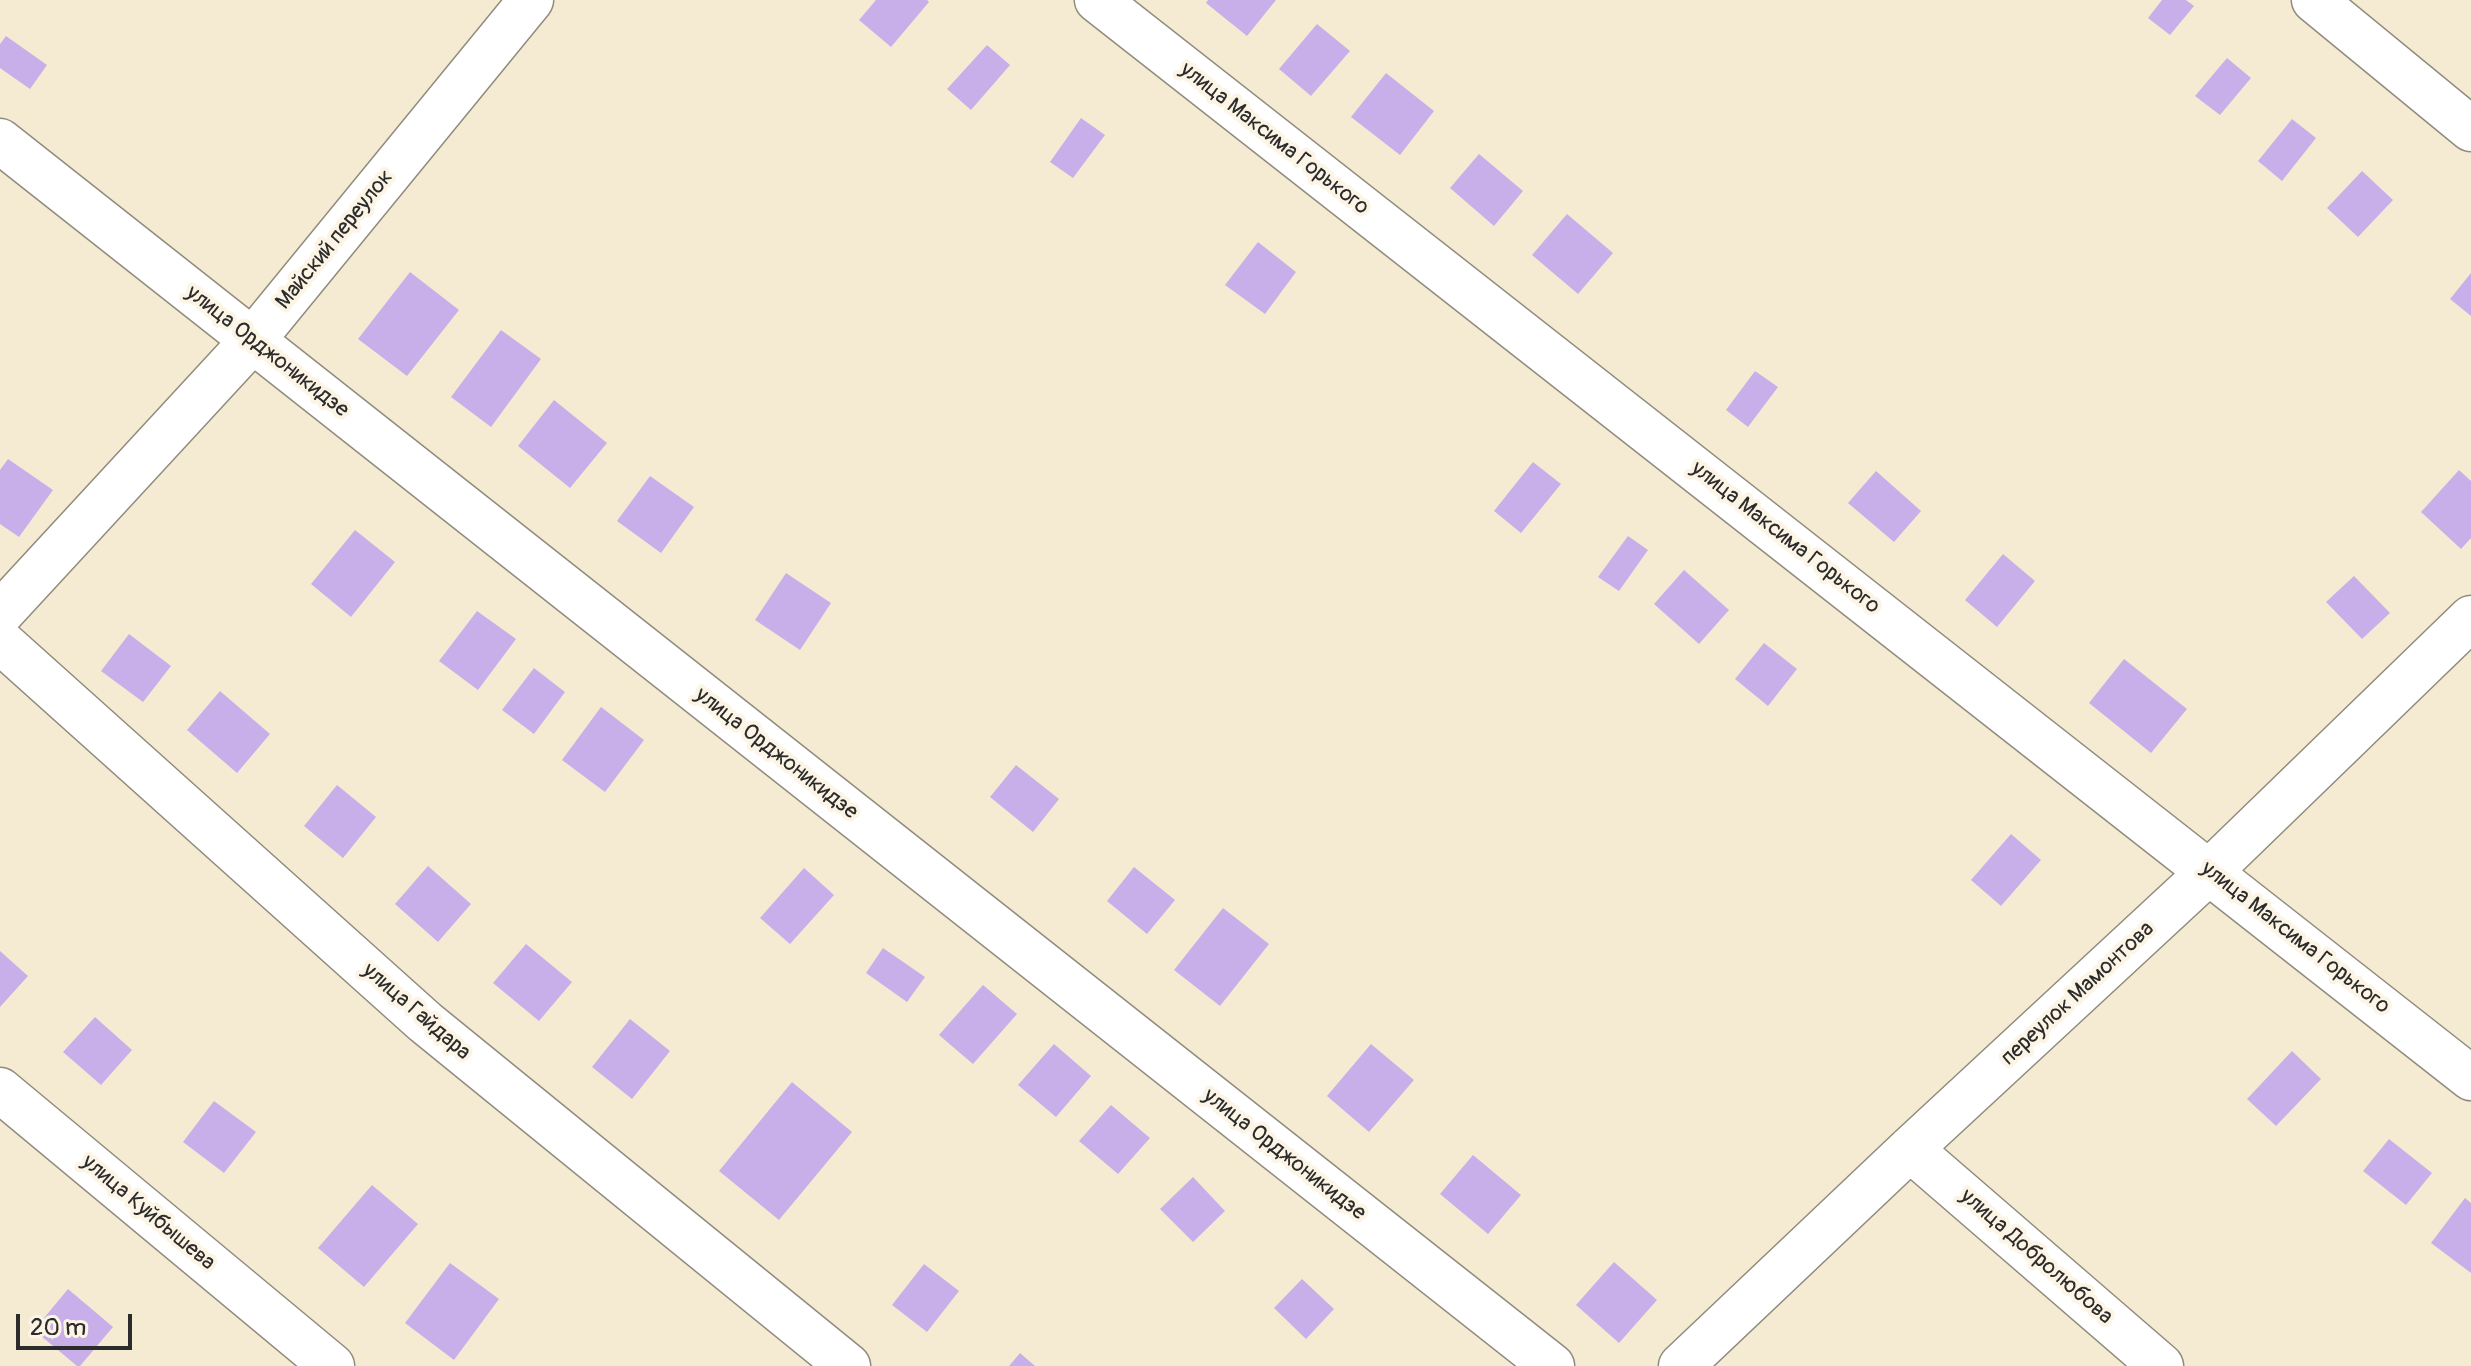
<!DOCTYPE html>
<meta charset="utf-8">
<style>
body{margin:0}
#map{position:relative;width:2471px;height:1366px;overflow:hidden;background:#f5ebd2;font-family:Pangolin,sans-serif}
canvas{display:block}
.scale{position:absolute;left:16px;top:1314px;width:116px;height:36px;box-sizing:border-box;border:4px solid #2b2b2b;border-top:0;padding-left:10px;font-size:24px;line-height:28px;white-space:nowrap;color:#2b2b2b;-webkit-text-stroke:6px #fcf5e5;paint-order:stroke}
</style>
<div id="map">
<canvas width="2471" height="1366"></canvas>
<div class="scale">20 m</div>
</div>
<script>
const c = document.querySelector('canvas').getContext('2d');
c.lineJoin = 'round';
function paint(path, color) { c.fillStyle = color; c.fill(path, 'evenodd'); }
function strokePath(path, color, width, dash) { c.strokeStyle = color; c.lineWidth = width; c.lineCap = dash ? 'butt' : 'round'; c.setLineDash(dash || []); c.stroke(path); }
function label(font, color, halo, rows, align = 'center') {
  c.font = font + ' Pangolin,sans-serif'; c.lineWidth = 8; c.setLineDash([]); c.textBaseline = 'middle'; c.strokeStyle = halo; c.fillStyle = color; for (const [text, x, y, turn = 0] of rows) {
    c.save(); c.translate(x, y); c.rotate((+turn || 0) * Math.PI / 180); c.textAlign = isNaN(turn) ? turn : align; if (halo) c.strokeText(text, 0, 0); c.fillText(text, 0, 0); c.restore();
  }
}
const building = new Path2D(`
 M 876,0 L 927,0 L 929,2 L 891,47 L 859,20 Z
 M 1208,0 L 1276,0 L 1247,36 L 1206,3 Z
 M 2162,0 L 2186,0 L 2194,6 L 2170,35 L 2148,18 Z
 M 1317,24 L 1350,51 L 1311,96 L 1279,69 Z
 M 6,36 L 47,65 L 30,89 L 0,68 L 0,44 Z
 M 987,45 L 1010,65 L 971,110 L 947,89 Z
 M 2227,58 L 2251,78 L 2220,115 L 2195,96 Z
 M 1386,73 L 1434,111 L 1400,155 L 1351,117 Z
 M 1081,118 L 1105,135 L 1073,178 L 1050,162 Z
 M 2292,119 L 2316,138 L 2282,181 L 2258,161 Z
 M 1479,154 L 1523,191 L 1494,226 L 1450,188 Z
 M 2362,171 L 2393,200 L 2358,237 L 2327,208 Z
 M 1567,214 L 1613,253 L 1578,294 L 1532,255 Z
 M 1258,242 L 1296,272 L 1265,314 L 1225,285 Z
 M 410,272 L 459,310 L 407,376 L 358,339 Z
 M 2471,273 L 2471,316 L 2450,299 Z
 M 501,330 L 541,359 L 491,427 L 451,397 Z
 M 1755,371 L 1778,387 L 1748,427 L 1726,410 Z
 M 554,400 L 607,443 L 570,488 L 518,446 Z
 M 8,459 L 53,490 L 19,537 L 0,524 L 0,470 Z
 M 1533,462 L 1561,484 L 1521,533 L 1494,511 Z
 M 2459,470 L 2471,481 L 2471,538 L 2461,549 L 2421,512 Z
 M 1876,471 L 1921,511 L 1894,542 L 1848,503 Z
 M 650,476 L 694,507 L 661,553 L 617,521 Z
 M 355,530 L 395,562 L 351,617 L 311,584 Z
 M 1628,536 L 1648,550 L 1619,591 L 1598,577 Z
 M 2003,554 L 2035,581 L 1997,627 L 1965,600 Z
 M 1684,570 L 1729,610 L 1699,644 L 1654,604 Z
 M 786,573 L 831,603 L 800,650 L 755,620 Z
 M 2354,576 L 2390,613 L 2362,639 L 2326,602 Z
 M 477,611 L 516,639 L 478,690 L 439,661 Z
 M 129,634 L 171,666 L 143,702 L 101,671 Z
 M 1764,643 L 1797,669 L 1768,706 L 1735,679 Z
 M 2124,659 L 2187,709 L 2151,753 L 2089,703 Z
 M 534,668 L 565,692 L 534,734 L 502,710 Z
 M 220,691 L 270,734 L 237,773 L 187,730 Z
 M 601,707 L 644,740 L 605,792 L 562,760 Z
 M 1016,765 L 1059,799 L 1033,832 L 990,797 Z
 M 337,785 L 376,817 L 343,858 L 304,826 Z
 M 2011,834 L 2041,860 L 2001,906 L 1971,880 Z
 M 428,866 L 471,904 L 438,942 L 395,904 Z
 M 1134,867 L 1175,900 L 1147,934 L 1107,901 Z
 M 804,868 L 834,895 L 790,944 L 760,918 Z
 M 1223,908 L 1269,944 L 1220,1006 L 1174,970 Z
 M 526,944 L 572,982 L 539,1021 L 493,983 Z
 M 883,948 L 925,977 L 907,1002 L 866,973 Z
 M 0,951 L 28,976 L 0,1007 Z
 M 983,985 L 1017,1014 L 973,1064 L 939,1035 Z
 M 95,1017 L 132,1050 L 101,1085 L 63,1052 Z
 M 630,1019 L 670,1051 L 632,1099 L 592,1067 Z
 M 1054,1044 L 1091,1076 L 1056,1117 L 1018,1085 Z
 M 1371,1044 L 1414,1080 L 1369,1132 L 1327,1096 Z
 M 2292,1051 L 2321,1079 L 2276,1126 L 2247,1099 Z
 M 792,1082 L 852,1132 L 779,1220 L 719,1171 Z
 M 214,1101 L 256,1132 L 224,1173 L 183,1142 Z
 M 1111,1105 L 1150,1138 L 1118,1174 L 1079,1141 Z
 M 2389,1139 L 2432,1173 L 2406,1205 L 2363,1171 Z
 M 1473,1155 L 1521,1195 L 1488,1234 L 1440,1194 Z
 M 1193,1177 L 1225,1211 L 1193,1242 L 1160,1209 Z
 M 372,1185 L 418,1224 L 364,1287 L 318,1248 Z
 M 2465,1198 L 2471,1203 L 2471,1273 L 2431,1243 Z
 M 1614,1262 L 1657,1300 L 1619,1343 L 1576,1305 Z
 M 450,1263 L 499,1299 L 454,1360 L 405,1323 Z
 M 924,1264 L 959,1291 L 927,1332 L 892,1305 Z
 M 1302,1279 L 1334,1309 L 1306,1339 L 1274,1308 Z
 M 68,1289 L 113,1327 L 80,1366 L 77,1366 L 34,1330 Z
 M 1020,1353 L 1035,1366 L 1009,1366 Z`);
const minor = new Path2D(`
 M 1097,0 L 2471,1078
 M 2314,0 L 2471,129
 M 0,141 L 1552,1366
 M 0,614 L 252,341 L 531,0
 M 0,641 L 425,1022 L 848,1366
 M 0,1090 L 332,1366
 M 1910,1149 L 2161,1366
 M 1681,1366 L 1910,1149 L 2210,871 L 2471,618`);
const streetNames = [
 ["улица Максима Горького",1274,139,38],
 ["Майский переулок",335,240,-51],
 ["улица Орджоникидзе",267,352,38],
 ["улица Максима Горького",1785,538,38],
 ["улица Орджоникидзе",776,754,38],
 ["улица Максима Горького",2295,938,38],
 ["переулок Мамонтова",2078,994,-43],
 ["улица Гайдара",416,1012,41],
 ["улица Орджоникидзе",1284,1155,38],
 ["улица Куйбышева",148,1213,40],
 ["улица Добролюбова",2036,1257,41]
];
paint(building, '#c8afea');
strokePath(minor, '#908b7e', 47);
strokePath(minor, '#fff', 44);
label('22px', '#2b2b2b', '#fcf5e5', streetNames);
</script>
